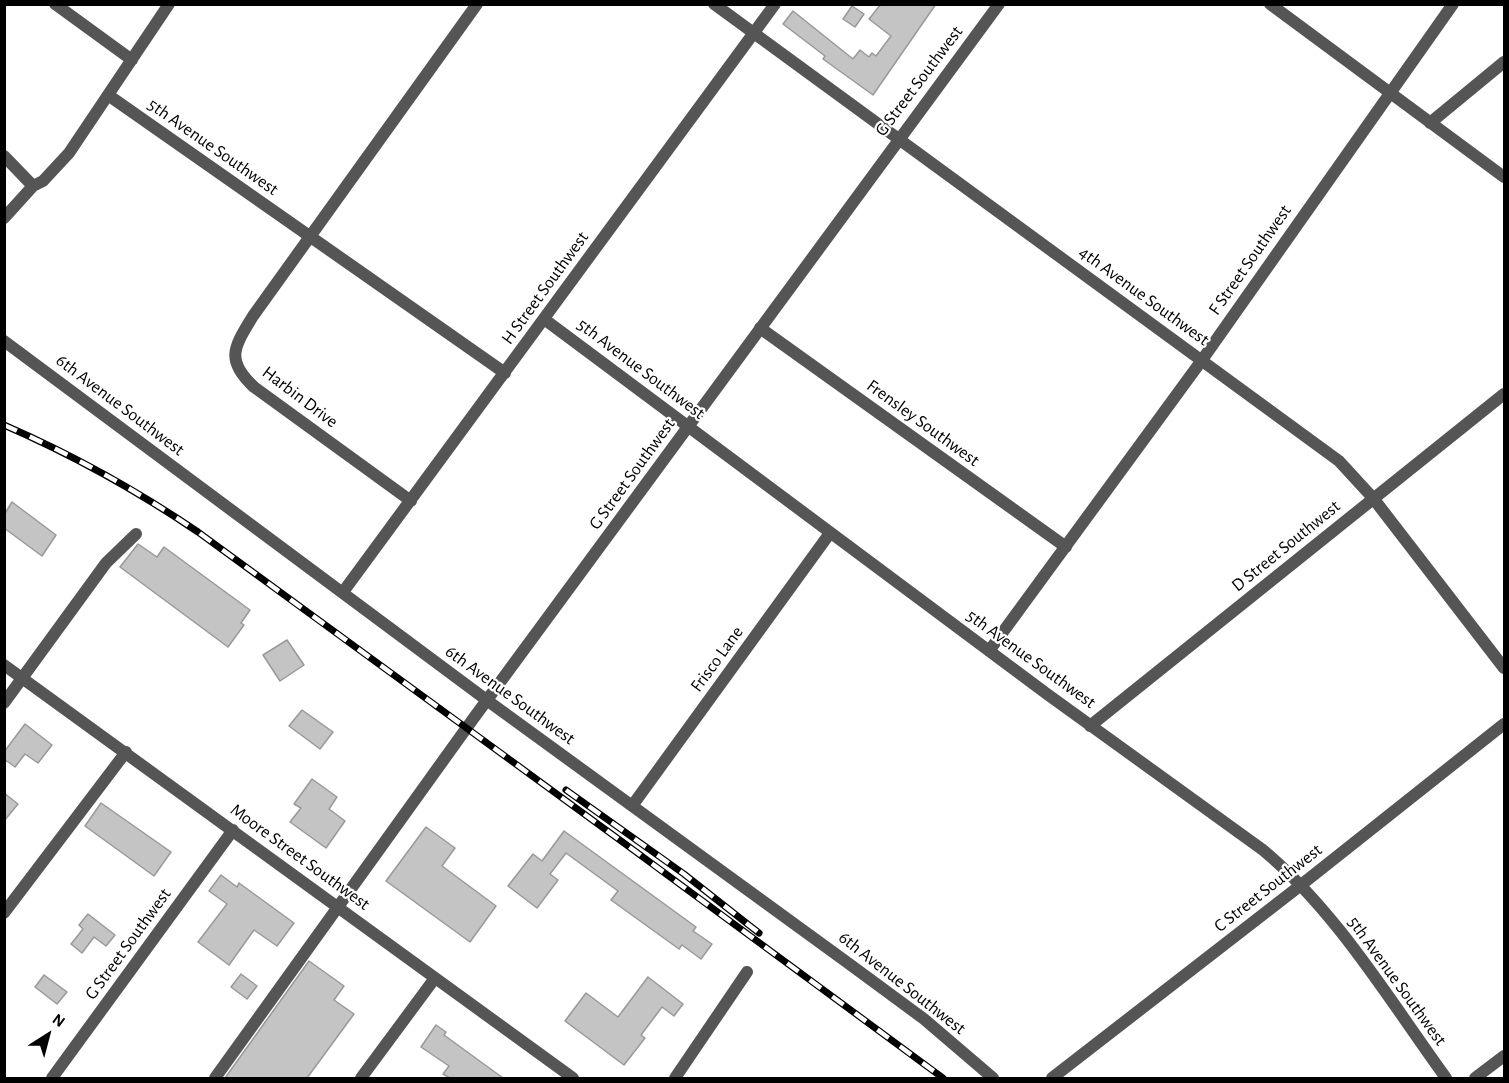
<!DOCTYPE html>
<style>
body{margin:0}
#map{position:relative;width:1509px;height:1083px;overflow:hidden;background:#fff;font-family:"Alegreya Sans",sans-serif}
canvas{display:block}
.frame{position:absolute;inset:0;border:6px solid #000;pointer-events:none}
.north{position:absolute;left:18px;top:1005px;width:60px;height:60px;-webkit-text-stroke:4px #fff;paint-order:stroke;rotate:36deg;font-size:16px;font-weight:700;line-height:24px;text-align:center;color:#000}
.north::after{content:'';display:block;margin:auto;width:21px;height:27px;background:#000;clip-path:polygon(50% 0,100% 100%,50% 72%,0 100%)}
</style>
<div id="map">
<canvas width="1509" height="1083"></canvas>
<div class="frame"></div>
<div class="north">N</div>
</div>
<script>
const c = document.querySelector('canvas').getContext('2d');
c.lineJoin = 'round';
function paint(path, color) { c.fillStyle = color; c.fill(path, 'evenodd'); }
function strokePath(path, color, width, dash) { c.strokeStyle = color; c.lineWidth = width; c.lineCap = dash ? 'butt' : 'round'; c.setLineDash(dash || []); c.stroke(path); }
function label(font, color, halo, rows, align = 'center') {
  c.font = font + ' "Alegreya Sans",sans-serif'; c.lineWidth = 4.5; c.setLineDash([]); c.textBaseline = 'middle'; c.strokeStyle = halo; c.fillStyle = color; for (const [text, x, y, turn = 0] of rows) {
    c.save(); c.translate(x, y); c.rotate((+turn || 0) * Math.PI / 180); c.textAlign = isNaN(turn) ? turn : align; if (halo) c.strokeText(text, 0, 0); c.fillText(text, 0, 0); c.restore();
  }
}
const building = new Path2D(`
 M 881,4 L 936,4 L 873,95 L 823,59 L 825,56 L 783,24 L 793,11 L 853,59 L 860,50 L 869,57 L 872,53 L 876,56 L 891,36 L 869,19 Z
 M 852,6 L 864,14 L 855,27 L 843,19 Z
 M 12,502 L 56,535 L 42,556 L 4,528 L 4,515 Z
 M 138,544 L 157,557 L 164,547 L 250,610 L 241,623 L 244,625 L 228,647 L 120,567 Z
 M 287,640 L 304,665 L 280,681 L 263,655 Z
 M 302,710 L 333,732 L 320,749 L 289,726 Z
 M 25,724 L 52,745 L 38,763 L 25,754 L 15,767 L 4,759 L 4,752 Z
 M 312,779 L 337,797 L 329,809 L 345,821 L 326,848 L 290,822 L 301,808 L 294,804 Z
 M 4,793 L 18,804 L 4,821 Z
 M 101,803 L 171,852 L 154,876 L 85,826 Z
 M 426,827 L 455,848 L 442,866 L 496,906 L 470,942 L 386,881 Z
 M 564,831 L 696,927 L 693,931 L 712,944 L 701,959 L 682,945 L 679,949 L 611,900 L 618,891 L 566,853 L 550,874 L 558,880 L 537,908 L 508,886 L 533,854 L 542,861 Z
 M 221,875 L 237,887 L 239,883 L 294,923 L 277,946 L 254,930 L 229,965 L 198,942 L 227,904 L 209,891 Z
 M 88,914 L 115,935 L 106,946 L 94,937 L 82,953 L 71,944 L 83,929 L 79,925 Z
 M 309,961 L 344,986 L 334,1000 L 354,1014 L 307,1078 L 225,1078 Z
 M 241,974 L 257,986 L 247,999 L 231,987 Z
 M 44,975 L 67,992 L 57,1004 L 35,987 Z
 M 648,977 L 683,1004 L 674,1016 L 662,1007 L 641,1035 L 645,1038 L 624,1065 L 565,1021 L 586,993 L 618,1017 Z
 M 436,1025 L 446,1032 L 444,1035 L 503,1078 L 450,1078 L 443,1074 L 449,1066 L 421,1047 Z`);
const street = new Path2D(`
 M 55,4 L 132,60
 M 714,4 L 1339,461 L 1373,498 L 1504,668
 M 1270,4 L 1504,177
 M 108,95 L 505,373
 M 1430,123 L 1504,62
 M 4,156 L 33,186
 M 4,218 L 33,186 L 43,181 L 69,153 L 169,4
 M 544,319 L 1047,694 L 1263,850 C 1337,912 1390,1001 1446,1078
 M 760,328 L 1066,547
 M 4,341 L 488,701 L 848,963 L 924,1019 L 993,1078
 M 411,501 L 254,387 C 224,359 235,346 253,316 L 477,4
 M 343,592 L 775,4
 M 989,651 L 1202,360 L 1453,4
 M 4,665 L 573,1078
 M 4,703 L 106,563 L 136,534
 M 1090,726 L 1504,394
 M 632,806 L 830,533
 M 4,913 L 126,752
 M 52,1078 L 233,830
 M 215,1078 L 473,719 L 999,4
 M 361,1078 L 435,978
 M 675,1078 L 747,972
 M 1052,1078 L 1301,885 L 1504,724
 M 1475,1078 L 1504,1056`);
const rail = new Path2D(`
 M 4,425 C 73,455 136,490 198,532 L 628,846 L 943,1078
 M 566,790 L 684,874 L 759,933`);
const streetNames = [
 ["G Street Southwest",919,81,-53],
 ["5th Avenue Southwest",213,147,35],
 ["F Street Southwest",1250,260,-55],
 ["H Street Southwest",545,288,-54],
 ["4th Avenue Southwest",1144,296,36],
 ["5th Avenue Southwest",641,369,37],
 ["Harbin Drive",300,397,37],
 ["6th Avenue Southwest",120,405,37],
 ["Frensley Southwest",923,423,36],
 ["G Street Southwest",632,474,-54],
 ["D Street Southwest",1286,546,-39],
 ["Frisco Lane",717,659,-54],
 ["5th Avenue Southwest",1031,659,36],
 ["6th Avenue Southwest",510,695,36],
 ["Moore Street Southwest",300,857,36],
 ["C Street Southwest",1268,888,-38],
 ["G Street Southwest",128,944,-54],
 ["5th Avenue Southwest",1397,981,54],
 ["6th Avenue Southwest",902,983,38]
];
paint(building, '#c4c4c4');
strokePath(building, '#999', 1.5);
strokePath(street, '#555', 12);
strokePath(rail, '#000', 7);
strokePath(rail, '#fff', 4.5, [14]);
label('18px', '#000', '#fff', streetNames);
</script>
